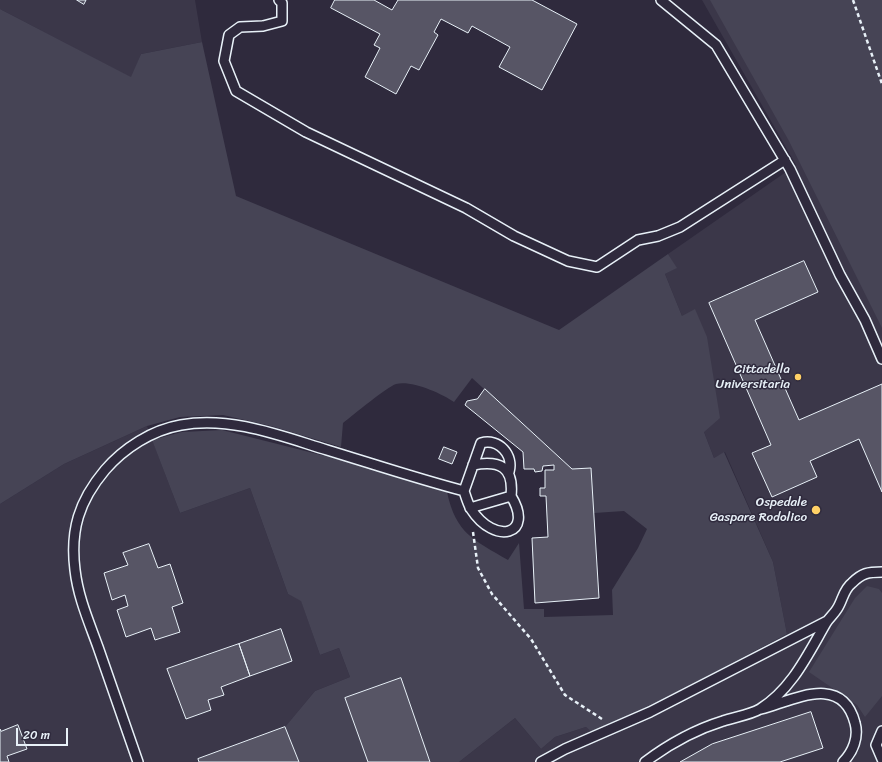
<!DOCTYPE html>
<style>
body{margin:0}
#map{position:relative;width:882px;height:762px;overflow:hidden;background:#2f2a3d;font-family:Sriracha,sans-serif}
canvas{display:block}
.scale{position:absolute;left:16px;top:728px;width:52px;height:18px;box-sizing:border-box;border:2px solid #e8f1f8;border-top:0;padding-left:5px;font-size:12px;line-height:14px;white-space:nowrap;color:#e8f1f8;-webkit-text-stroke:3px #2f2a3d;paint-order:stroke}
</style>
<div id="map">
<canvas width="882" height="762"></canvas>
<div class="scale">20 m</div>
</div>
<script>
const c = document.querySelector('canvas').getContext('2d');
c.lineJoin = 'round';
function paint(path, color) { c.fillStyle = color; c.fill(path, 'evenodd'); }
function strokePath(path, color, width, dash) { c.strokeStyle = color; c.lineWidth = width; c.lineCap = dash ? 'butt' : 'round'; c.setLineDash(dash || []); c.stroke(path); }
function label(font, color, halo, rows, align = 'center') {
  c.font = font + ' Sriracha,sans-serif'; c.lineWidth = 3; c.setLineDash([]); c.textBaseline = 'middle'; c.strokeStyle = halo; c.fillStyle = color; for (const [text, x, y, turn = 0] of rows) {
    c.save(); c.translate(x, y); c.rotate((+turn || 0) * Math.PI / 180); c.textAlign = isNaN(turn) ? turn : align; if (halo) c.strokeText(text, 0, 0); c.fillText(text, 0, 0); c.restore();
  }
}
const built = new Path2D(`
 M 0,0 L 195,0 L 202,42 L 141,54 L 132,78 L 0,9 Z
 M 702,0 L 882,0 L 882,762 L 459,762 L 515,718 L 541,749 L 555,737 L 586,727 L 592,731 L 647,708 L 787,634 L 773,562 L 725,452 L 714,458 L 704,432 L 682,316 L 665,274 L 676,268 L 668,254 L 796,165 Z
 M 147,426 L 180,513 L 250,488 L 288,594 L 301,600 L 320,655 L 339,648 L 350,677 L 315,691 L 286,726 L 299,762 L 0,762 L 0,504 L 64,464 Z`);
const green = new Path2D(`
 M 710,0 L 882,0 L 882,328 L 789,141 Z
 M 0,9 L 131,77 L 141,54 L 202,42 L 236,196 L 559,330 L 668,254 L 677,268 L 665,274 L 682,316 L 695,309 L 707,337 L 720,418 L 704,432 L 714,458 L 724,452 L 773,562 L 787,634 L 647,708 L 592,732 L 586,727 L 555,737 L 541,749 L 515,718 L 459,762 L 299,762 L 285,727 L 315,691 L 350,677 L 339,648 L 320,655 L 301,601 L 288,594 L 250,488 L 180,513 L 152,440 L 182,432 L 222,430 L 341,460 L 447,492 C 456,534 474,540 508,560 L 519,543 L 524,609 L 544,609 L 544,617 L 613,615 L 612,590 L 638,548 L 647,529 L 624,511 L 594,513 L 590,468 L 572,469 L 472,378 L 454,402 C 441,393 411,380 396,384 C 387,387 353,415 343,423 L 341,447 L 271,426 L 223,415 L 180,417 L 147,426 L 64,464 L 0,504 Z
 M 867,586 L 879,589 L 882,593 L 882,696 L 865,717 L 857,705 L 809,672 L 855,598 Z`);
const building = new Path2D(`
 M 77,0 L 86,0 L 84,4 Z
 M 335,0 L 374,0 L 392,10 L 398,0 L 532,0 L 577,24 L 542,90 L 499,67 L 510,47 L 472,26 L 468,33 L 441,19 L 434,32 L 438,35 L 419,70 L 411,66 L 396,94 L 365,77 L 380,48 L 374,45 L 380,34 L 331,8 Z
 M 804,261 L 818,292 L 755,320 L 799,420 L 882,384 L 882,492 L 859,439 L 810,461 L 817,477 L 772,497 L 752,453 L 771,445 L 709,303 Z
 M 485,389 L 572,469 L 591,468 L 599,598 L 535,603 L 532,538 L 548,537 L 546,496 L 540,496 L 540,488 L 545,488 L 545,470 L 554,470 L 554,465 L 543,466 L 542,471 L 535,472 L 534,469 L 524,469 L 523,452 L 465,405 L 467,401 L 477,399 Z
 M 444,447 L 457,452 L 452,464 L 439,459 Z
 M 149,544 L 158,568 L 170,564 L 183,603 L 172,607 L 180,632 L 155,640 L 151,628 L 126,637 L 117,610 L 128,606 L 125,595 L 112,600 L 104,573 L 128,565 L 123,553 Z
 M 281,629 L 292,661 L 250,676 L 239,644 Z
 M 239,644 L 250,676 L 221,687 L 224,695 L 208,700 L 211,710 L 186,719 L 167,669 Z
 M 401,678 L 430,762 L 368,762 L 345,698 Z
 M 811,712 L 823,748 L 780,762 L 680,762 L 712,744 Z
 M 18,725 L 27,749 L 7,756 L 9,762 L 0,762 L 0,729 L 1,731 Z
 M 285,727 L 299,762 L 199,762 L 198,759 Z`);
const path = new Path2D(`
 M 853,0 L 882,84
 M 473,532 L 478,568 L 492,594 L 531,639 L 565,695 L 602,719`);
const service = new Path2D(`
 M 279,0 L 282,3 L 282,21 L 263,26 L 240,27 L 229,35 L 224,61 L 236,91 L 306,132 L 466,208 L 514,236 L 568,261 L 597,267 L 638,240 L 658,236 L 680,227 L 785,160
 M 661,0 L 716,45 L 790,169 L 840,275 L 865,320 L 882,359
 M 464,491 L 481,443 C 499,438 514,455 509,472
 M 470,508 L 511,496 C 514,467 500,460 473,465
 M 761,709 C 794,700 842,673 855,723 C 859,737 853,752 843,762
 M 882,731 L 876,745 L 882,759
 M 138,762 C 125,724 111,685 98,647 C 89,622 78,597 75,570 C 70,530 79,501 105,470 C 124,448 152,430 181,425 C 231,416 281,436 327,450 C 373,464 418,479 464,491 C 466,497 468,504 471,509 C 495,546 535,535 511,496
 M 541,762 L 565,749 L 650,712 L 827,621
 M 645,762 C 669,744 694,730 723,721 C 734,717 750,715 760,709 C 792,689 808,654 826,623 C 829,618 834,614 837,609 C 843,600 843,590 852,583 C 862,573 868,572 882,572`);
const markers = [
 [798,377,4,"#ffd166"],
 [816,510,5,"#ffd166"]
];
const poiNames = [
 ["Cittadella",790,370],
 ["Universitaria",790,385],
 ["Ospedale",807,503],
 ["Gaspare Rodolico",807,518]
];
paint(built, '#3b3749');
paint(green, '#464455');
paint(building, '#575565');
strokePath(building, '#e8f1f8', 1);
strokePath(service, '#e8f1f8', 12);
strokePath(path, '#e8f1f8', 2.5, [4, 3]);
strokePath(service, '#2f2a3d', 9);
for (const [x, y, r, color] of markers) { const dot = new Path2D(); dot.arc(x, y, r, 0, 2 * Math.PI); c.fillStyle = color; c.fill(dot); strokePath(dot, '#2f2a3d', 1.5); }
label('13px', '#e8f1f8', '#2f2a3d', poiNames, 'right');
</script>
